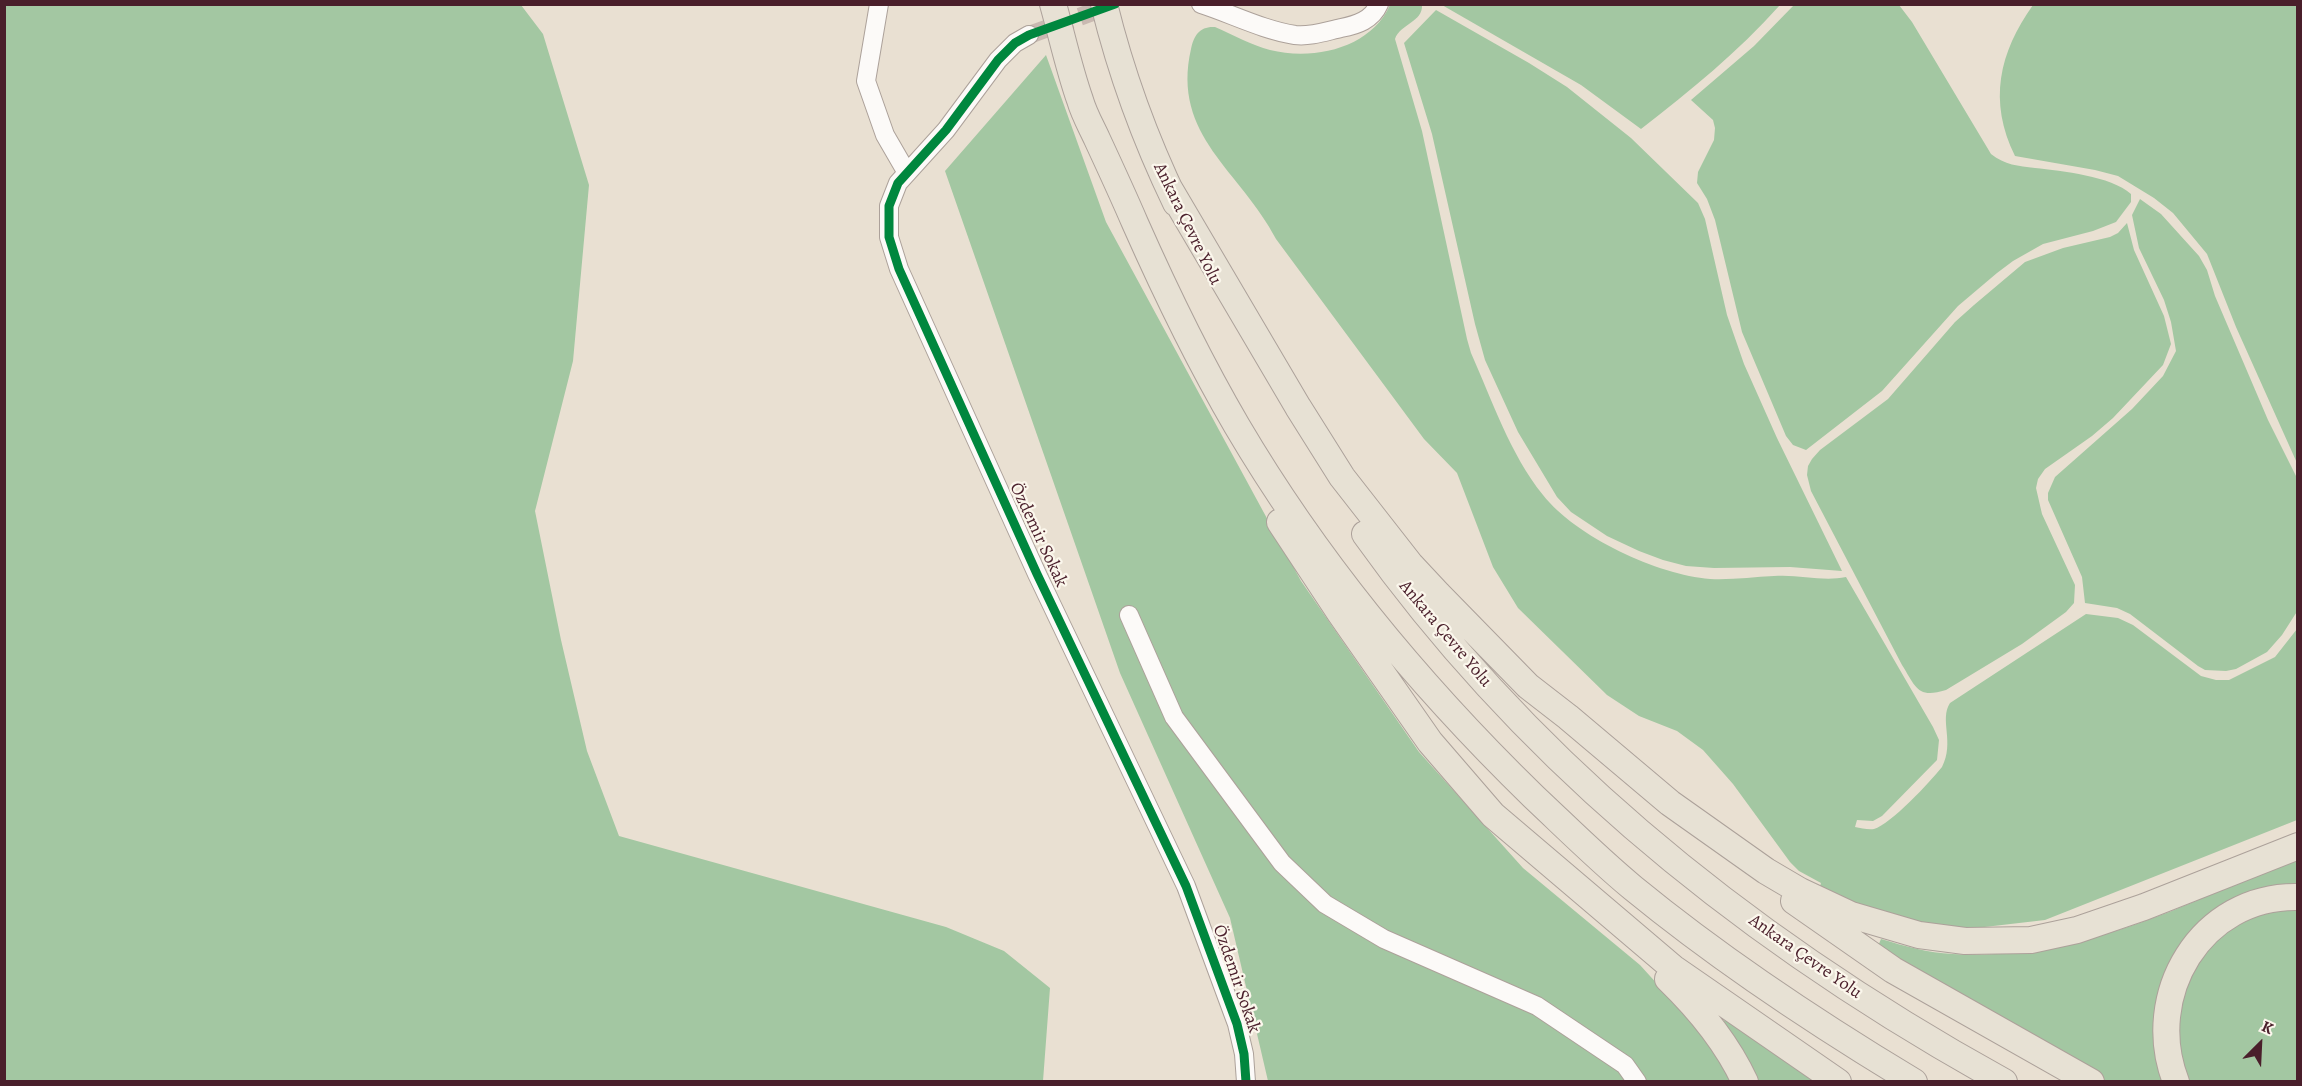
<!DOCTYPE html>
<meta charset="utf-8">
<style>
body{margin:0}
#map{position:relative;width:2302px;height:1086px;overflow:hidden;background:#e9e0d2;font-family:Alegreya,serif}
canvas{display:block}
.frame{position:absolute;inset:0;border:6px solid #4a1f2b;pointer-events:none}
.north{position:absolute;left:2230px;top:1014px;width:60px;height:60px;-webkit-text-stroke:4px #fbf7ec;paint-order:stroke;rotate:24deg;font-size:16px;font-weight:700;line-height:24px;text-align:center;color:#4a1f2b}
.north::after{content:'';display:block;margin:auto;width:21px;height:27px;background:#4a1f2b;clip-path:polygon(50% 0,100% 100%,50% 72%,0 100%)}
</style>
<div id="map">
<canvas width="2302" height="1086"></canvas>
<div class="frame"></div>
<div class="north">K</div>
</div>
<script>
const c = document.querySelector('canvas').getContext('2d');
c.lineJoin = 'round';
function paint(path, color) { c.fillStyle = color; c.fill(path, 'evenodd'); }
function strokePath(path, color, width, dash) { c.strokeStyle = color; c.lineWidth = width; c.lineCap = dash ? 'butt' : 'round'; c.setLineDash(dash || []); c.stroke(path); }
function label(font, color, halo, rows, align = 'center') {
  c.font = font + ' Alegreya,serif'; c.lineWidth = 4.5; c.setLineDash([]); c.textBaseline = 'middle'; c.strokeStyle = halo; c.fillStyle = color; for (const [text, x, y, turn = 0] of rows) {
    c.save(); c.translate(x, y); c.rotate((+turn || 0) * Math.PI / 180); c.textAlign = isNaN(turn) ? turn : align; if (halo) c.strokeText(text, 0, 0); c.fillText(text, 0, 0); c.restore();
  }
}
const forest = new Path2D(`
 M 5,4 L 521,5 L 543,34 L 589,185 L 573,361 L 535,511 L 561,640 L 587,751 L 619,836 L 946,927 L 1004,951 L 1050,988 L 1043,1081 L 5,1081 Z
 M 1390,5 L 1422,5 C 1423,22 1400,24 1395,39 L 1422,131 L 1467,339 L 1471,353 C 1492,400 1510,454 1543,495 C 1576,537 1658,575 1710,579 C 1732,580 1753,577 1774,576 C 1799,574 1822,582 1846,577 L 1933,727 L 1939,740 L 1937,760 L 1882,816 L 1873,821 L 1857,820 L 1855,827 C 1861,828 1868,830 1874,829 C 1891,824 1930,782 1942,767 C 1955,742 1939,720 1950,703 L 2086,614 L 2118,618 L 2133,625 L 2201,676 L 2216,680 L 2229,680 L 2275,657 L 2297,629 L 2297,820 L 2045,920 L 1976,928 L 1938,926 L 1904,921 L 1818,893 L 1821,883 L 1799,871 L 1790,862 L 1733,784 L 1703,750 L 1677,731 L 1639,716 L 1607,695 L 1518,608 L 1493,567 L 1457,473 L 1424,439 L 1276,239 C 1241,171 1171,136 1191,49 C 1194,35 1200,26 1215,27 C 1233,35 1252,45 1270,50 C 1314,61 1371,48 1390,5 Z
 M 1442,5 L 1780,4 L 1780,5 C 1737,53 1691,90 1641,129 L 1581,85 Z
 M 1794,5 L 1899,5 L 1912,22 L 1991,154 C 2005,165 2018,166 2035,168 C 2062,171 2111,176 2131,194 L 2131,202 L 2116,222 L 2093,231 L 2043,244 L 2013,261 L 1997,273 L 1958,306 L 1882,391 L 1806,450 L 1793,445 L 1786,436 L 1742,332 L 1715,220 L 1707,199 L 1697,183 L 1698,172 L 1714,140 L 1715,128 L 1713,120 L 1691,100 L 1754,46 Z
 M 2033,5 L 2297,5 L 2297,463 L 2236,327 L 2207,254 L 2173,213 L 2154,198 L 2118,176 L 2095,170 L 2015,156 C 1988,101 1999,53 2033,5 Z
 M 1436,10 L 1529,63 L 1567,87 L 1631,138 L 1698,203 L 1705,219 L 1727,315 L 1744,364 L 1777,438 L 1842,571 L 1790,567 L 1714,568 L 1686,566 L 1663,560 L 1639,551 L 1607,536 L 1571,512 L 1557,497 L 1518,432 L 1485,360 L 1475,324 L 1432,134 L 1404,43 Z
 M 1046,55 L 1106,222 L 1301,581 L 1419,752 L 1523,868 L 1640,965 L 1720,1053 L 1732,1081 L 1268,1081 L 1230,918 L 1120,673 L 945,171 Z
 M 2140,199 L 2161,214 L 2199,256 L 2207,270 L 2215,296 L 2268,420 L 2297,478 L 2298,610 L 2282,635 L 2267,652 L 2236,669 L 2226,671 L 2205,670 L 2198,666 L 2130,614 L 2117,608 L 2085,603 L 2082,577 L 2048,500 L 2048,493 L 2055,477 L 2132,409 L 2163,376 L 2176,351 L 2171,322 L 2164,300 L 2139,248 L 2132,215 Z
 M 2127,223 L 2134,250 L 2164,316 L 2171,344 L 2163,365 L 2113,418 L 2092,436 L 2045,469 L 2038,479 L 2036,488 L 2042,514 L 2075,585 L 2074,603 L 2066,612 L 2022,644 L 1946,690 C 1917,699 1916,687 1902,665 L 1811,491 L 1807,475 L 1808,466 L 1812,459 L 1820,450 L 1888,399 L 1955,322 L 1974,305 L 2025,262 L 2063,248 L 2110,237 L 2118,233 Z
 M 2297,853 L 2297,889 L 2196,928 L 2169,1081 L 2101,1081 L 1876,951 L 1881,939 C 1904,946 1929,953 1952,954 C 2075,961 2191,906 2297,853 Z
 M 2297,902 L 2297,1081 L 2187,1082 L 2175,1034 L 2189,969 L 2225,928 Z
 M 1730,1017 L 1836,1081 L 1757,1081 L 1720,1023 Z`);
const minorTunnel = new Path2D(`
 M 1029,35 L 1115,4`);
const minor = new Path2D(`
 M 879,4 L 866,81 L 885,135 L 907,173
 M 1201,4 C 1232,14 1263,30 1295,35 C 1310,37 1327,31 1341,28 C 1357,25 1372,20 1379,4
 M 1029,35 L 1015,43 L 998,60 L 946,130 L 898,183 L 889,206 L 889,237 L 899,269 L 1037,574 L 1186,886 L 1237,1024 L 1244,1054 L 1246,1082
 M 1129,615 L 1174,717 L 1282,863 L 1325,904 L 1384,939 L 1537,1006 L 1625,1065 L 1637,1082`);
const highway = new Path2D(`
 M 1053,4 C 1062,36 1069,69 1080,100 C 1084,114 1091,126 1097,139 C 1110,167 1123,195 1135,223 C 1166,293 1199,361 1237,426 C 1317,562 1422,688 1534,797 C 1567,828 1599,860 1633,888 C 1722,961 1816,1023 1914,1082
 M 1104,4 C 1121,73 1145,139 1176,203
 M 1169,188 L 1298,407 L 1342,477 L 1410,564 L 1438,594 L 1528,686 L 1568,717 L 1670,803 L 1766,871 L 1800,891 L 1851,915 L 1919,935 L 1965,941 L 2031,940 L 2077,930 L 2144,907 L 2298,846
 M 1280,522 L 1340,613 L 1430,742 L 1493,815 L 1673,968 L 1838,1082
 M 1365,534 C 1530,766 1756,945 2004,1082
 M 1794,901 L 1893,970 L 2091,1082
 M 1668,979 C 1699,1009 1727,1043 1745,1082
 M 2176,1082 C 2142,995 2201,895 2298,897`);
const cycleway = new Path2D(`
 M 1115,4 L 1029,35 L 1015,43 L 998,60 L 946,130 L 898,183 L 889,206 L 889,237 L 899,269 L 1037,574 L 1186,886 L 1237,1024 L 1244,1054 L 1246,1082`);
const streetNames = [
 ["Ankara Çevre Yolu",1187,224,64],
 ["Özdemir Sokak",1038,535,65],
 ["Ankara Çevre Yolu",1445,634,50],
 ["Ankara Çevre Yolu",1805,957,35],
 ["Özdemir Sokak",1236,979,71]
];
paint(forest, '#a3c7a2');
strokePath(minorTunnel, '#c9b9b1', 18, [18, 9]);
strokePath(minor, '#aca19a', 20);
strokePath(highway, '#aca19a', 28);
strokePath(minor, '#fcfaf8', 18);
strokePath(highway, '#e7e1d4', 26);
strokePath(cycleway, '#00873e', 9);
label('18px', '#4a1f2b', '#fbf7ec', streetNames);
</script>
